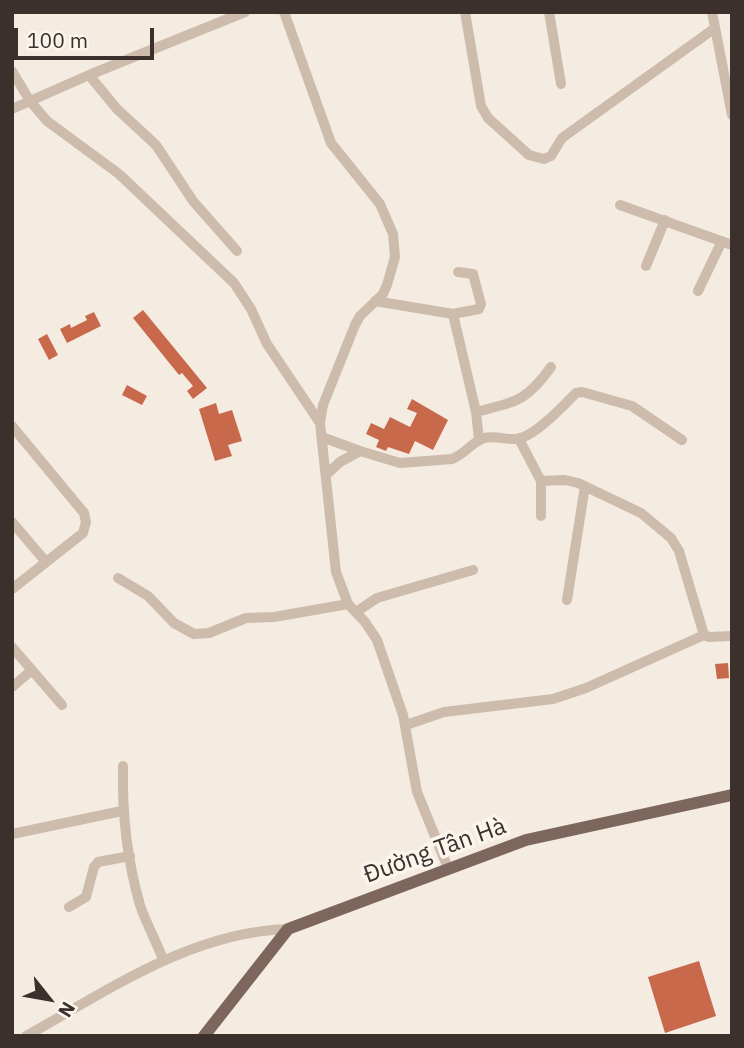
<!DOCTYPE html>
<meta charset="utf-8">
<style>
body{margin:0}
#map{position:relative;width:744px;height:1048px;overflow:hidden;background:#f4ebe1;font-family:"IBM Plex Sans",sans-serif}
canvas{display:block}
.frame{position:absolute;inset:0;border:14px solid #3b302b;pointer-events:none}
.north{position:absolute;left:14px;top:964px;width:70px;height:70px;-webkit-text-stroke:5px #fbf5ee;paint-order:stroke;rotate:121deg;font-size:19px;font-weight:700;line-height:28px;text-align:center;color:#3b302b}
.north::after{content:'';display:block;margin:auto;width:24px;height:32px;background:#3b302b;clip-path:polygon(50% 0,100% 100%,50% 72%,0 100%)}
.scale{position:absolute;left:14px;top:28px;width:140px;height:32px;box-sizing:border-box;border:4px solid #3b302b;border-top:0;padding-left:9px;font-size:21px;line-height:24px;white-space:nowrap;color:#3b302b;-webkit-text-stroke:5px #fbf5ee;paint-order:stroke}
</style>
<div id="map">
<canvas width="744" height="1048"></canvas>
<div class="frame"></div>
<div class="north">N</div>
<div class="scale">100 m</div>
</div>
<script>
const c = document.querySelector('canvas').getContext('2d');
c.lineJoin = 'round';
function paint(path, color) { c.fillStyle = color; c.fill(path, 'evenodd'); }
function strokePath(path, color, width, dash) { c.strokeStyle = color; c.lineWidth = width; c.lineCap = dash ? 'butt' : 'round'; c.setLineDash(dash || []); c.stroke(path); }
function label(font, color, halo, rows, align = 'center') {
  c.font = font + ' "IBM Plex Sans",sans-serif'; c.lineWidth = 7; c.setLineDash([]); c.textBaseline = 'middle'; c.strokeStyle = halo; c.fillStyle = color; for (const [text, x, y, turn = 0] of rows) {
    c.save(); c.translate(x, y); c.rotate((+turn || 0) * Math.PI / 180); c.textAlign = isNaN(turn) ? turn : align; if (halo) c.strokeText(text, 0, 0); c.fillText(text, 0, 0); c.restore();
  }
}
const building = new Path2D(`
 M 143,310 L 207,388 L 193,399 L 187,391 L 193,386 L 182,373 L 179,375 L 133,318 Z
 M 94,312 L 101,326 L 67,343 L 60,329 L 70,324 L 71,328 L 87,320 L 85,316 Z
 M 47,334 L 58,355 L 49,360 L 38,339 Z
 M 127,385 L 147,396 L 142,405 L 122,395 Z
 M 412,399 L 448,420 L 433,450 L 415,441 L 409,454 L 388,447 L 386,451 L 376,447 L 379,440 L 366,434 L 371,423 L 384,429 L 390,417 L 410,427 L 417,413 L 407,409 Z
 M 216,403 L 219,414 L 232,410 L 242,441 L 228,445 L 232,456 L 215,461 L 199,409 Z
 M 728,663 L 729,678 L 717,679 L 715,664 Z
 M 699,961 L 716,1016 L 665,1033 L 648,977 Z`);
const minor = new Path2D(`
 M 284,12 L 331,143 L 380,204 L 393,234 L 395,257 L 387,285 L 383,294 L 360,316 L 355,325 L 323,405 L 320,423 L 336,572 L 348,604 L 365,622 L 377,640 L 403,715 L 417,792 L 448,868
 M 465,12 L 481,106 L 488,118 L 529,155 L 544,159 L 551,156 L 562,138 L 715,28
 M 549,12 L 561,84
 M 712,12 L 732,115
 M 12,71 L 30,101 L 47,121 L 119,174 L 234,283 L 251,309 L 267,344 L 320,423
 M 89,75 L 117,109 L 156,145 L 193,201 L 237,251
 M 12,109 L 89,75 L 245,12
 M 620,205 L 732,245
 M 646,266 L 665,220
 M 698,291 L 722,241
 M 375,301 L 453,314 L 479,309 L 481,304 L 473,274 L 458,272
 M 453,314 L 476,412 L 479,440
 M 476,412 C 515,402 526,402 551,367
 M 12,426 L 84,513 L 86,522 L 83,533 L 12,589
 M 322,437 L 360,451
 M 519,439 L 541,481 L 541,516
 M 326,475 L 340,462 L 360,451 L 400,463 L 452,459 C 465,454 472,442 484,438 C 495,435 506,440 516,439 C 535,437 563,406 576,393 L 582,392 L 632,406 L 682,440
 M 541,481 L 565,480 L 578,483 L 641,513 L 671,538 L 679,551 L 704,635
 M 12,522 L 46,562
 M 118,578 L 148,596 L 174,623 L 194,634 L 209,633 L 246,618 L 274,617 L 348,604
 M 567,600 L 585,486
 M 356,612 L 377,598 L 473,570
 M 12,647 L 62,705
 M 12,687 L 32,670
 M 406,725 L 444,712 L 553,699 L 586,688 L 704,635 L 709,637 L 732,636
 M 123,766 C 122,812 127,860 140,905 C 146,923 156,941 163,959
 M 12,834 L 122,811
 M 69,907 L 86,897 L 94,867 L 98,862 L 130,856
 M 26,1036 C 109,990 191,932 288,929`);
const major = new Path2D(`
 M 204,1036 L 288,929 L 526,840 L 732,795`);
const streetNames = [
 ["Đường Tân Hà",435,851,-20]
];
paint(building, '#c8694b');
strokePath(minor, '#cdbbac', 10);
strokePath(major, '#7d675c', 12);
label('24px', '#3b302b', '#fbf5ee', streetNames);
</script>
